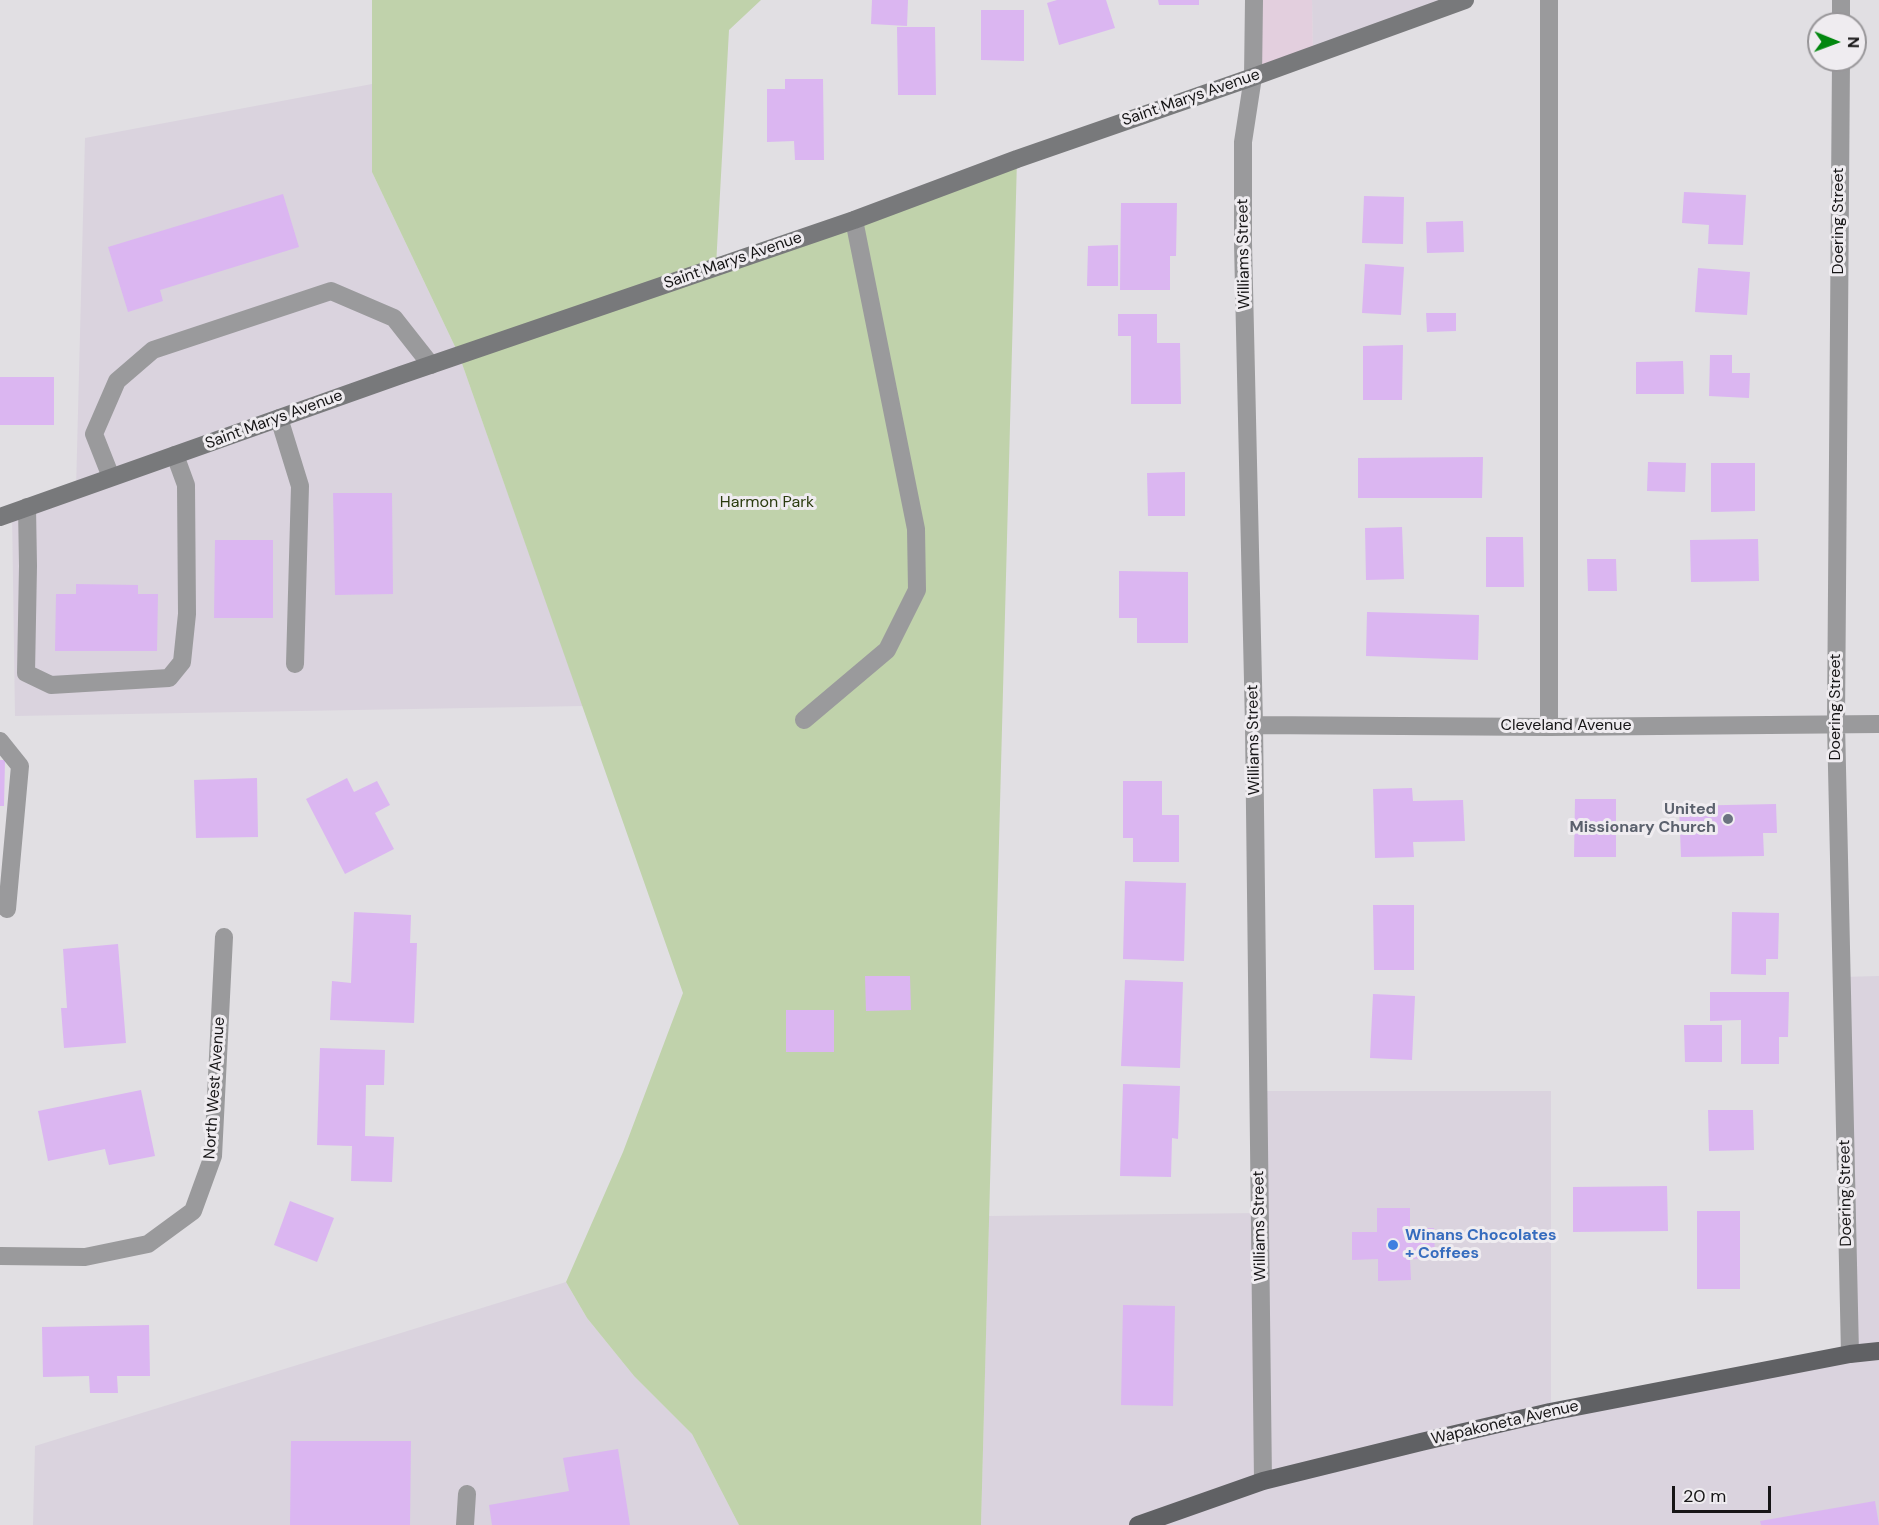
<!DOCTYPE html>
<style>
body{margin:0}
#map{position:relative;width:1879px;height:1525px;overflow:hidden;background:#e1dfe3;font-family:"DM Sans",sans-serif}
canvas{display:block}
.north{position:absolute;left:1807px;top:12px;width:60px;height:60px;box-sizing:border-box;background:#efecf0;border:2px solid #989699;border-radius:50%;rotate:91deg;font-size:16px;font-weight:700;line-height:24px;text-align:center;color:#161516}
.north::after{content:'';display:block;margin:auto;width:21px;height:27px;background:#02870f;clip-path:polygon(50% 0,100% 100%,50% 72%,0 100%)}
.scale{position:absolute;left:1672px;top:1486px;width:99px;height:27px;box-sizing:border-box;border:3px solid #161516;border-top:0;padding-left:8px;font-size:18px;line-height:21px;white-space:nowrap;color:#161516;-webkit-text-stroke:4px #efecf0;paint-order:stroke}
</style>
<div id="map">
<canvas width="1879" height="1525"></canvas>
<div class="north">N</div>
<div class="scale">20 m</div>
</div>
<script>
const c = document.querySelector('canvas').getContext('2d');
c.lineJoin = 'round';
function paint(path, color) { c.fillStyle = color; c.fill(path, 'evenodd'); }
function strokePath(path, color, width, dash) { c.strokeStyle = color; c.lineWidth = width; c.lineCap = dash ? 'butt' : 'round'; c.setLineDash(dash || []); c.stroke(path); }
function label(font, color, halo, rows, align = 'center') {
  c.font = font + ' "DM Sans",sans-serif'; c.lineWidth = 6; c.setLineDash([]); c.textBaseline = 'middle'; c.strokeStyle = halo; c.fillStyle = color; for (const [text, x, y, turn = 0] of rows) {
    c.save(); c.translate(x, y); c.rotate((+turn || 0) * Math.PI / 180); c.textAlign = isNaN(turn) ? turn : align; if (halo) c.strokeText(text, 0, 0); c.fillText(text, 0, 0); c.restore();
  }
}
const built = new Path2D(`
 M 1312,0 L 1465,0 L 1313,55 Z
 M 372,84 L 372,172 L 459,355 L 583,706 L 15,716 L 12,512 L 76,490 L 85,138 Z
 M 1879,976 L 1879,1525 L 981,1525 L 989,1216 L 1260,1213 L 1259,1091 L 1551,1091 L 1551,1412 L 1850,1354 L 1842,977 Z
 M 566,1282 L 587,1318 L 634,1376 L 692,1434 L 739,1525 L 33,1525 L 35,1446 Z`);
const industrial = new Path2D(`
 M 1254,0 L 1312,0 L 1313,55 L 1253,77 Z`);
const green = new Path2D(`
 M 372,0 L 761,0 L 729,30 L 716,266 L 1017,159 L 981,1525 L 739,1525 L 692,1434 L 634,1376 L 587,1318 L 566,1282 L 623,1152 L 683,993 L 459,355 L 372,172 Z`);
const building = new Path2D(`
 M 872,0 L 908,0 L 907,26 L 871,24 Z
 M 1057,0 L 1106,0 L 1115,28 L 1059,45 L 1047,3 Z
 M 1158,0 L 1199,0 L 1199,5 L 1159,5 Z
 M 981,10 L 1024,10 L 1024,61 L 981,60 Z
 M 897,27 L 935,27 L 936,95 L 898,95 Z
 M 785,79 L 823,79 L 824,160 L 795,160 L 794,141 L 767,142 L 767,89 L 785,89 Z
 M 1684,192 L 1746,195 L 1743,245 L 1708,244 L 1709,225 L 1682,223 Z
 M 283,194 L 299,247 L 160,290 L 163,301 L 128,312 L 108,247 Z
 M 1364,196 L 1404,197 L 1403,244 L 1362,243 Z
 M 1121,203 L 1177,203 L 1176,256 L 1170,256 L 1170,290 L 1120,290 Z
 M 1463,221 L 1464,252 L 1427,253 L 1426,222 Z
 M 1118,245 L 1118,286 L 1087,286 L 1088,246 Z
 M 1365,264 L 1404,267 L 1401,315 L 1362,313 Z
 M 1698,268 L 1750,272 L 1747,315 L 1695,312 Z
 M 1426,313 L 1456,313 L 1456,331 L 1427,332 Z
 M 1118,314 L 1157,314 L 1157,343 L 1180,343 L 1181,404 L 1131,404 L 1131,336 L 1118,336 Z
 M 1403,345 L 1402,400 L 1363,400 L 1363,346 Z
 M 1710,355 L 1732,355 L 1732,373 L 1750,373 L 1749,398 L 1709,396 Z
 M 1683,361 L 1684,394 L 1636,394 L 1636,362 Z
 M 0,377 L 54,377 L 54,425 L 0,425 Z
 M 1483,457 L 1482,498 L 1358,498 L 1358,458 Z
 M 1648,462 L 1686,463 L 1685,492 L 1647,491 Z
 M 1711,463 L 1755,463 L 1755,511 L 1711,512 Z
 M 1185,472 L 1185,516 L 1148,516 L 1147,473 Z
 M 333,493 L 392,493 L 393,594 L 335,595 Z
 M 1402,527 L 1404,579 L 1366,580 L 1365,528 Z
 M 1486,537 L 1523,537 L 1524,587 L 1486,587 Z
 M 1758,539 L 1759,581 L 1691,582 L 1690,540 Z
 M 215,540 L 273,540 L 273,618 L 214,618 Z
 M 1587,559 L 1616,559 L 1617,591 L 1588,591 Z
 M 1119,571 L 1188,572 L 1188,643 L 1137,643 L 1137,618 L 1119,618 Z
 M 76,584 L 138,585 L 138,594 L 158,594 L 157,651 L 55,651 L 56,594 L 76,594 Z
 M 1367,612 L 1479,615 L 1478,660 L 1366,656 Z
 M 0,760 L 5,760 L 4,806 L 0,806 Z
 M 257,778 L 258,837 L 196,838 L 194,780 Z
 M 347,778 L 354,792 L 377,781 L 390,805 L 375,813 L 394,849 L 345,874 L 306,799 Z
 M 1123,781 L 1162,781 L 1162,815 L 1179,815 L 1179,862 L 1133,862 L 1133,838 L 1123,838 Z
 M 1412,788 L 1413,801 L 1463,800 L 1465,841 L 1413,842 L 1414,857 L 1375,858 L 1373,789 Z
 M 1575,799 L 1616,799 L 1616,857 L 1574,857 Z
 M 1776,804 L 1777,833 L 1763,833 L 1764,856 L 1681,857 L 1679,806 Z
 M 1125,881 L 1186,883 L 1184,961 L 1123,959 Z
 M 1373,905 L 1414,905 L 1414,970 L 1374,970 Z
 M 354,912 L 411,915 L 410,943 L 417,943 L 414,1023 L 330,1020 L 332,981 L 351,983 Z
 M 1732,912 L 1779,913 L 1778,959 L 1766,959 L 1766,975 L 1731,974 Z
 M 118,944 L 126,1043 L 64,1048 L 61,1008 L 67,1008 L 63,949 Z
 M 865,976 L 910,976 L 911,1010 L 866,1011 Z
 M 1125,980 L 1183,982 L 1180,1068 L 1121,1066 Z
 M 1710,992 L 1789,992 L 1788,1037 L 1779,1037 L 1779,1064 L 1741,1064 L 1741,1020 L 1710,1021 Z
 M 1373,994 L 1415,996 L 1412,1060 L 1370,1058 Z
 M 786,1010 L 834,1010 L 834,1052 L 786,1052 Z
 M 1684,1025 L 1722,1025 L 1722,1062 L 1685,1062 Z
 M 320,1048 L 385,1050 L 384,1085 L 366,1085 L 365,1136 L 394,1137 L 392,1182 L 351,1181 L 352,1146 L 317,1145 Z
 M 1123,1084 L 1180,1086 L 1178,1139 L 1172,1138 L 1171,1177 L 1120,1176 Z
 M 141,1090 L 155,1156 L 109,1165 L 105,1149 L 48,1161 L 38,1111 Z
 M 1708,1110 L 1753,1110 L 1754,1150 L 1709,1151 Z
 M 1667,1186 L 1668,1231 L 1573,1232 L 1573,1187 Z
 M 290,1201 L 334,1218 L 317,1262 L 274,1245 Z
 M 1377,1208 L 1410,1208 L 1410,1228 L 1434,1228 L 1435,1258 L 1410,1259 L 1411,1280 L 1378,1281 L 1378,1259 L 1352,1260 L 1352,1232 L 1377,1232 Z
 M 1697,1211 L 1740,1211 L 1740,1289 L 1697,1289 Z
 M 1123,1305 L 1175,1306 L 1173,1406 L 1121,1405 Z
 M 149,1325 L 150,1376 L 117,1376 L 118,1393 L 90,1393 L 89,1376 L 43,1377 L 42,1327 Z
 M 291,1441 L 411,1441 L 410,1525 L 290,1525 Z
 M 618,1449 L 630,1525 L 492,1525 L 489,1505 L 569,1491 L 563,1458 Z
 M 1875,1501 L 1879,1525 L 1761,1525 L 1760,1521 Z`);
const lane = new Path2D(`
 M 279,418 L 300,486 L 295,664
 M 111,477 L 94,434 L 117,381 L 153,350 L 331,291 L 394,318 L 431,365
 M 27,507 L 28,566 L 26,673 L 51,685 L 169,678 L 182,662 L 187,614 L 186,485 L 175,455
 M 804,720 L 887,650 L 917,590 L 916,529 L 854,220
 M 1549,727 L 1549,0
 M 0,741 L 20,766 L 7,909
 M 465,1525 L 467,1494`);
const street = new Path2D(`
 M 1254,0 L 1253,77 L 1243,142 L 1243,243 L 1254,725 L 1263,1481
 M 1841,24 L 1841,0
 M 1841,60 L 1836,723 L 1850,1354
 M 1254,725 L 1549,727 L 1879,724
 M 0,1256 L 85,1257 L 148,1244 L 193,1211 L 213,1156 L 224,937`);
const secondary = new Path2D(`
 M 0,517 L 401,375 L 854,220 L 1017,159 L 1253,77 L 1465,0`);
const primary = new Path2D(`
 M 1138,1525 L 1263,1481 L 1421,1442 L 1550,1412 L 1850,1354 L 1879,1351`);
const markers = [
 [1728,819,6,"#6b7280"],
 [1393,1245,6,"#3f7fe0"]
];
const streetNames = [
 ["Saint Marys Avenue",1191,98,-19],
 ["Doering Street",1839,221,-90],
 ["Williams Street",1244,254,-91],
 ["Saint Marys Avenue",733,261,-19],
 ["Saint Marys Avenue",274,420,-20],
 ["Doering Street",1836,707,-90],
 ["Cleveland Avenue",1566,726],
 ["Williams Street",1254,740,-91],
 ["North West Avenue",215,1088,-86],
 ["Doering Street",1846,1193,-91],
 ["Williams Street",1260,1226,-91],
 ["Wapakoneta Avenue",1505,1423,-13]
];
const parkNames = [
 ["Harmon Park",767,503]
];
const worshipNames = [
 ["United",1716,810],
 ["Missionary Church",1716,828]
];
const shopNames = [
 ["Winans Chocolates",1405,1236],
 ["+ Coffees",1405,1254]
];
paint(built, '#dad3de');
paint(industrial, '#e3cfde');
paint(green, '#c0d2ab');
paint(building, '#dbb6f1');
strokePath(lane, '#9a9a9c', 18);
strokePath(street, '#9a9a9c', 18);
strokePath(secondary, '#78797b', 18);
strokePath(primary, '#606164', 18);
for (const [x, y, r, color] of markers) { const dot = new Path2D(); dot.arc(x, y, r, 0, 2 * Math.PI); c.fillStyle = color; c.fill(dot); strokePath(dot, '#efecf0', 2); }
label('16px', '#161516', '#efecf0', streetNames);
label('16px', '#2a3b0e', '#efecf0', parkNames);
label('bold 16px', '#5b616d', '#efecf0', worshipNames, 'right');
label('bold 16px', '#366cbe', '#efecf0', shopNames, 'left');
</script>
